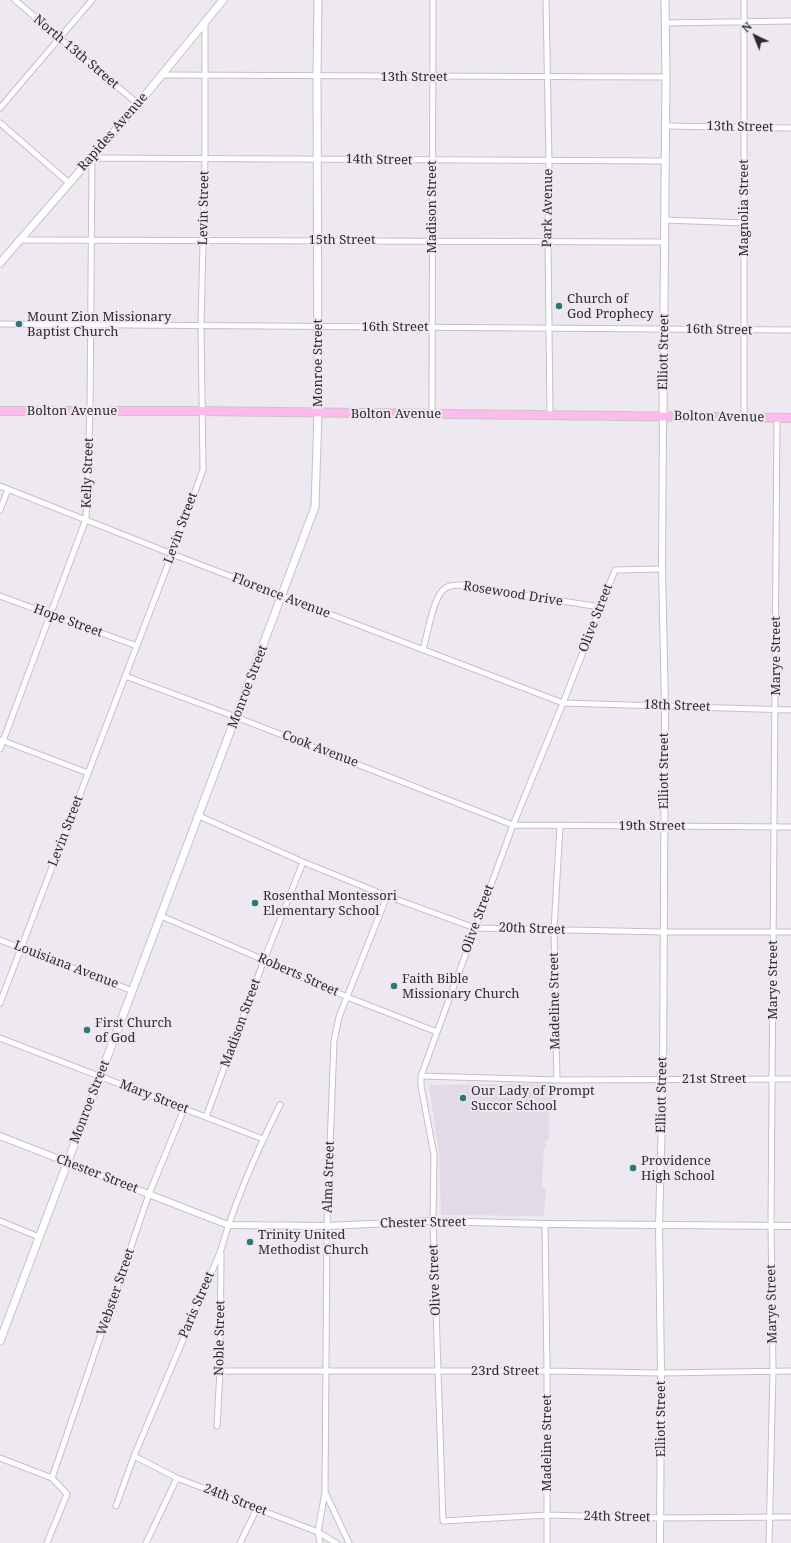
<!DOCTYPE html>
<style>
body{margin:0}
#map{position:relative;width:791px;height:1543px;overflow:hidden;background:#eee9f0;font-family:"Noto Serif",serif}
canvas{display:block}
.north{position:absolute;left:735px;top:16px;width:40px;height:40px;-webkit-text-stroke:3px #eee9f0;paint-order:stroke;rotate:317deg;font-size:11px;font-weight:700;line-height:16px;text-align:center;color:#2d2b2e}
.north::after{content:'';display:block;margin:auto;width:14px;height:18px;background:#2d2b2e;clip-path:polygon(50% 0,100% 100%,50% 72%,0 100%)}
</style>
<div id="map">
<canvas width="791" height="1543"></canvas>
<div class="north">N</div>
</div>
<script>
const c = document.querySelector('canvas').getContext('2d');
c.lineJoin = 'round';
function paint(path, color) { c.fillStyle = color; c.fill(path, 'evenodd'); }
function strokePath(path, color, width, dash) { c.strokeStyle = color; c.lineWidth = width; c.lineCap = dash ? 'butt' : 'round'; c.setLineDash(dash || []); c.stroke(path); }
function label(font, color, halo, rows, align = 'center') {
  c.font = font + ' "Noto Serif",serif'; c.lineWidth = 4; c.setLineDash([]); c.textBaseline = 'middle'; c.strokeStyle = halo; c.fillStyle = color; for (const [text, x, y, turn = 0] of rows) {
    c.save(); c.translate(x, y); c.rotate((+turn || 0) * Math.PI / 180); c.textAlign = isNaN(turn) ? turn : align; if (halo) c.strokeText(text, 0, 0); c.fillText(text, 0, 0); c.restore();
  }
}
const built = new Path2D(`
 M 555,1083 L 554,1109 L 549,1109 L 549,1140 L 545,1141 L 545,1143 L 547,1145 L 544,1149 L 542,1188 L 546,1189 L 544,1216 L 441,1215 L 439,1156 L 429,1085 Z`);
const minor = new Path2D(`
 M 15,0 L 138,104
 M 546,0 L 549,161 L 548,241 L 550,415
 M 665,23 L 791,21
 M 161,75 L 666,77
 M 0,108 L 92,0
 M 0,123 L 69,183
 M 666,126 L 791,128
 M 666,220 L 744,223
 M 20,240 L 665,242
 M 0,324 L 791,330
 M 432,413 L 433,0
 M 744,417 L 744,0
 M 0,486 L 172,554 L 563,703 L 791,710
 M 0,510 L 8,489
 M 662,569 L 615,570 L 563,703 L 513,825 L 421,1076 L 421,1086 L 434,1155 L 433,1221 L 443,1521 L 547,1515 L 660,1518 L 791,1517
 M 0,596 L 137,646
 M 423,650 C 427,636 433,599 443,590 C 448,585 455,585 461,585 L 600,607
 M 125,676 L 236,717 L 513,825 L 791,827
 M 1,740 L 88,773
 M 0,749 L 86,519 L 90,411 L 92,158 L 666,161
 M 199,816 L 303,862 L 387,896 L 475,928 L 663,932 L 791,932
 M 161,916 L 264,960 L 347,997 L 437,1032
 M 0,940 L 133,991
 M 0,1003 L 172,554 L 203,470 L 201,325 L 205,158 L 205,23
 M 0,1038 L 263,1139
 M 421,1076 L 557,1080 L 791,1079
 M 557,1080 L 554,930 L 560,825
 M 206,1117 L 264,960 L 303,862
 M 0,1221 L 39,1237
 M 545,1224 L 547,1371 L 547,1543
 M 220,1371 L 547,1371 L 661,1373 L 791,1371
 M 217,1426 L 220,1371 L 221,1253
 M 134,1456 L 177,1478 L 318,1532 L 336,1543
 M 0,1458 L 52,1478 L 67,1494 L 47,1543
 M 52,1478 L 149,1194 L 184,1109
 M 325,1492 L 349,1543
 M 116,1506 L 134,1456 L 221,1250 C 235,1200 257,1151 280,1105
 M 146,1543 L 177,1478
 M 240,1543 L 257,1508
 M 320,1543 L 318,1532 L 325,1492 L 327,1226 L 334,1041 L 339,1017 L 387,896
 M 769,1543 L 773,1371 L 771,1225 L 777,417`);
const tertiary = new Path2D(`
 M 0,1136 L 228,1225 L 327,1226 L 433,1221 L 545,1224 L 791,1226
 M 660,1543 L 661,1373 L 659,1225 L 663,1079 L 665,706 L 662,569 L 663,416`);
const secondary = new Path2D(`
 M 0,263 L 138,104 L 223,0
 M 663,416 L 666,77 L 665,0
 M 0,1341 L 315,507 L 318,413 L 317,76 L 318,0`);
const primary = new Path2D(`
 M 0,411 L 196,411 L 791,418`);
const markers = [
 [559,306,4,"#2e7779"],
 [19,324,4,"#2e7779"],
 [255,903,4,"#2e7779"],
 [394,986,4,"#2e7779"],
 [87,1030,4,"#2e7779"],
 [463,1098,4,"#2e7779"],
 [633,1168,4,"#2e7779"],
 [250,1242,4,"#2e7779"]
];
const streetNames = [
 ["North 13th Street",76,52,40],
 ["13th Street",414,77],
 ["13th Street",740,127,1],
 ["Rapides Avenue",113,132,-49],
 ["14th Street",379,160,1],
 ["Madison Street",432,207,-90],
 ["Levin Street",204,208,-89],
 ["Park Avenue",548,208,-89],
 ["Magnolia Street",744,208,-90],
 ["15th Street",342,240],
 ["16th Street",395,327],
 ["16th Street",719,330,1],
 ["Elliott Street",664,352,-89],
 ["Monroe Street",318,363,-90],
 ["Bolton Avenue",72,411],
 ["Bolton Avenue",396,414],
 ["Bolton Avenue",719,417,1],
 ["Kelly Street",88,473,-88],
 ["Levin Street",181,528,-70],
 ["Rosewood Drive",513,594,9],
 ["Florence Avenue",281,596,21],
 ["Olive Street",596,618,-69],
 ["Hope Street",68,621,20],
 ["Marye Street",776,656,-90],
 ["Monroe Street",248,687,-69],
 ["18th Street",677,706,2],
 ["Cook Avenue",320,749,21],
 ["Elliott Street",664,771,-90],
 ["19th Street",652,826],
 ["Levin Street",66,831,-69],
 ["Olive Street",478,919,-70],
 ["20th Street",532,929,2],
 ["Louisiana Avenue",66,965,21],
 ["Roberts Street",298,975,24],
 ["Marye Street",773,980,-90],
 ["Madeline Street",555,1001,-91],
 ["Madison Street",241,1023,-70],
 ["21st Street",714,1079],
 ["Elliott Street",662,1095,-89],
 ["Mary Street",154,1097,21],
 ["Monroe Street",90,1102,-69],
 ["Chester Street",97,1174,21],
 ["Alma Street",329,1177,-88],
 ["Chester Street",423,1223,-1],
 ["Olive Street",435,1280,-92],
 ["Webster Street",116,1292,-71],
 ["Marye Street",772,1304,-91],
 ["Paris Street",197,1305,-67],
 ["Noble Street",220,1338,-89],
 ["23rd Street",505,1371],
 ["Elliott Street",661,1419,-90],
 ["Madeline Street",547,1443,-90],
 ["24th Street",235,1500,21],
 ["24th Street",617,1517,1]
];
const poiNames = [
 ["Church of",567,299],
 ["God Prophecy",567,314],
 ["Mount Zion Missionary",27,317],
 ["Baptist Church",27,332],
 ["Rosenthal Montessori",263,896],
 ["Elementary School",263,911],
 ["Faith Bible",402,979],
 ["Missionary Church",402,994],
 ["First Church",95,1023],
 ["of God",95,1038],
 ["Our Lady of Prompt",471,1091],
 ["Succor School",471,1106],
 ["Providence",641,1161],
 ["High School",641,1176],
 ["Trinity United",258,1235],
 ["Methodist Church",258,1250]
];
paint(built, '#e3dae7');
strokePath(minor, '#c5c0c7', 7);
strokePath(tertiary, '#c5c0c7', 8);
strokePath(secondary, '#c5c0c7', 9);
strokePath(primary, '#c8c8c9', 10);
strokePath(minor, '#fff', 5);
strokePath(tertiary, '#fff', 6);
strokePath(secondary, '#fff', 7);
strokePath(primary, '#fdbbeb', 8);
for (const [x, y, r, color] of markers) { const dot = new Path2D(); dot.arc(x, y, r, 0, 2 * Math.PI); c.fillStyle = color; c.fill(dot); strokePath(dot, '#eee9f0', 1.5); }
label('13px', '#2d2b2e', '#eee9f0', streetNames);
label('13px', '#2d2b2e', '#eee9f0', poiNames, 'left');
</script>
